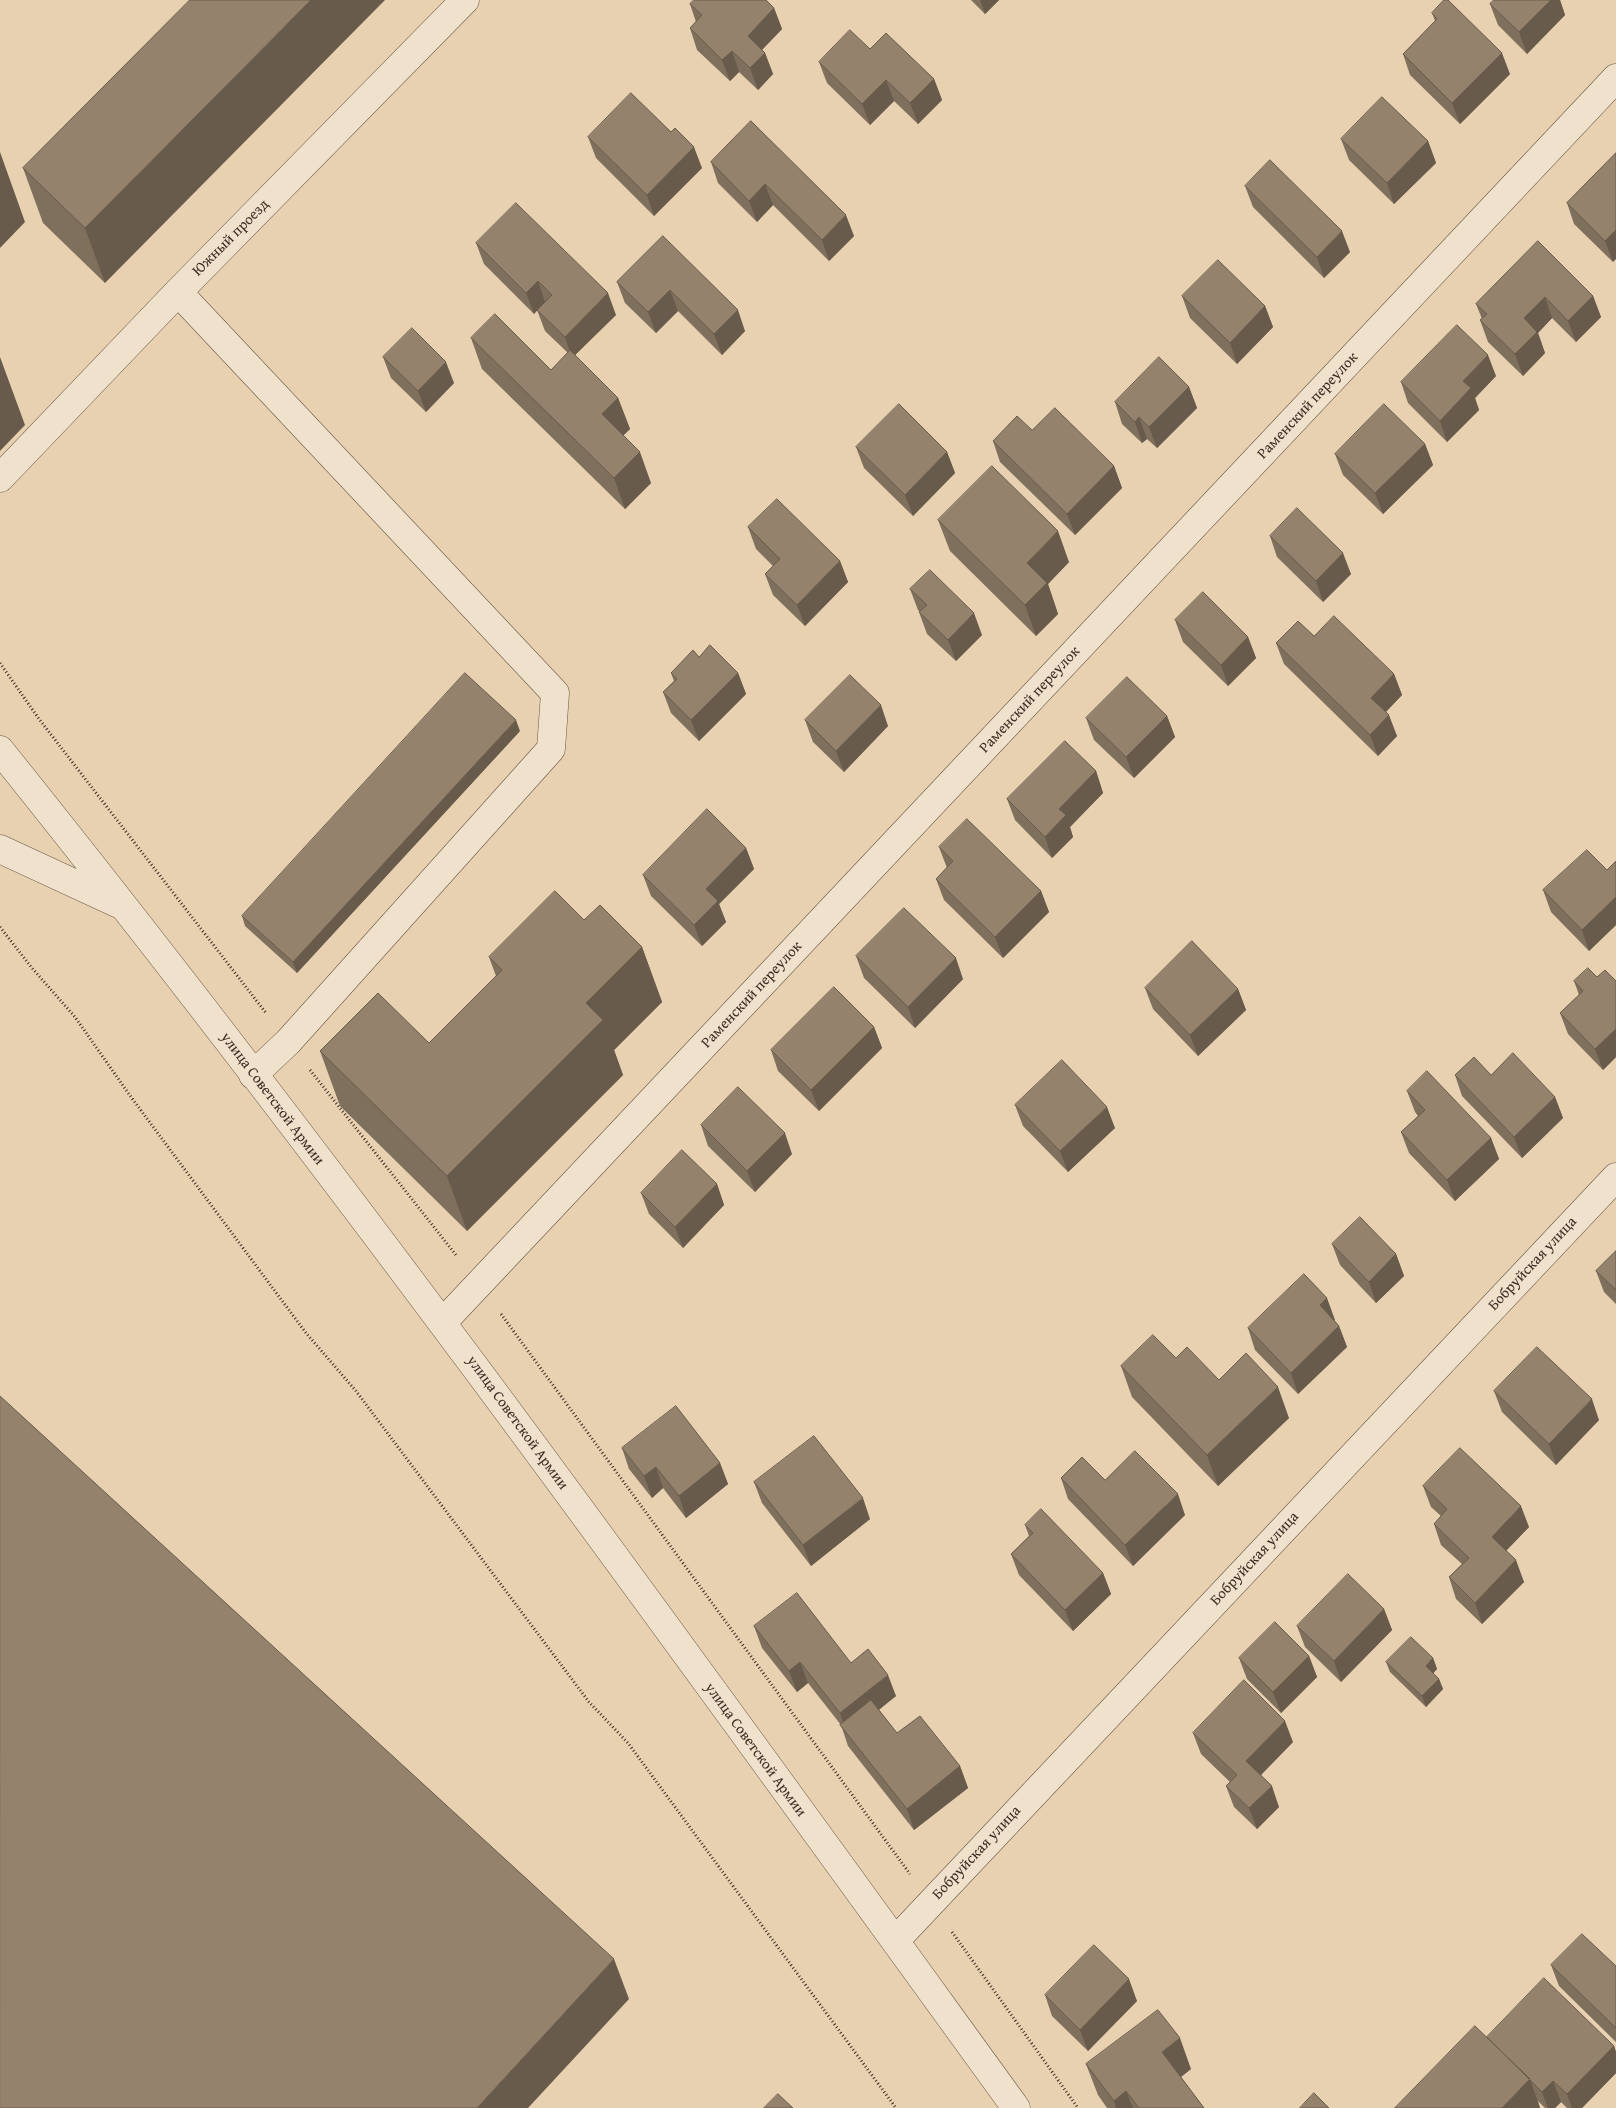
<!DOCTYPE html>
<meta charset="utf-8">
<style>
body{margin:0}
canvas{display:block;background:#e8d1b0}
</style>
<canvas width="1616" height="2108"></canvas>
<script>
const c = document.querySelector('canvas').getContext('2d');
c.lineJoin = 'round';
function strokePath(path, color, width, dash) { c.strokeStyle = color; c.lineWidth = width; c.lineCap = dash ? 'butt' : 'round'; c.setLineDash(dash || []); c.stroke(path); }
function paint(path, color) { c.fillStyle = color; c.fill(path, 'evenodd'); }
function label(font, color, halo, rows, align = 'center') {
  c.font = font + ' "Gentium Book Plus",serif'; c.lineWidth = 4; c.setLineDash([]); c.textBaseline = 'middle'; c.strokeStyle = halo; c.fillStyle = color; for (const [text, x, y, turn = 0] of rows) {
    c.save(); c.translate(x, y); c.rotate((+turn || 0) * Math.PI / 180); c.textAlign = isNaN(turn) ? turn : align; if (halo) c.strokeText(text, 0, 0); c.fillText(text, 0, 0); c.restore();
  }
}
const path = new Path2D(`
 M 0,663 L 39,719 L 266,1013
 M 0,927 L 32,968 L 75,1017 L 131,1097 L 306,1333 L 356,1391 L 589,1702 L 628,1743 L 896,2108
 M 310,1070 L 456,1255
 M 501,1314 L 910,1874
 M 952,1932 L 1078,2108`);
const minor = new Path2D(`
 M 178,292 L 555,693 L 551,749 L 288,1042 L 253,1075
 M 0,478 L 178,292 L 465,0
 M 0,750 C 354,1191 684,1650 1016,2108
 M 0,849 L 121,905
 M 443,1322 L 1616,78
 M 895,1941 L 1616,1177`);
const wall = new Path2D(`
 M 190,0 L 105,283 L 43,223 L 23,168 Z
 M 971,0 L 999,0 L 985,14 Z
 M 1493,0 L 1560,0 L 1565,15 L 1527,54 L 1498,25 L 1490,4 L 1494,1 Z
 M 690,4 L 774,8 L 782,29 L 762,50 L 765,53 L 773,74 L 758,90 L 739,72 L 730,81 L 697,50 L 690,28 L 696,22 Z
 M 1432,13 L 1510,74 L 1460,124 L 1410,75 L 1403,54 L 1435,21 Z
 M 819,62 L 934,79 L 942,100 L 918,124 L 894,101 L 870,125 L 827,83 Z
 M 751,121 L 854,236 L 829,261 L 773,205 L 757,222 L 718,183 L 711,162 Z
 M 588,137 L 702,168 L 654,216 L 596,158 Z
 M 1341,139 L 1428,141 L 1436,163 L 1394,204 L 1349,160 Z
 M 1616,153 L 1613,262 L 1574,224 L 1567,203 Z
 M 1245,186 L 1350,252 L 1324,278 L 1253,207 Z
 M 663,236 L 745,331 L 722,355 L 678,311 L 656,333 L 625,303 L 617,282 Z
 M 1538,241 L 1593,296 L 1601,317 L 1576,342 L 1552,318 L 1538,333 L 1545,353 L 1523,376 L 1488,342 L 1480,320 L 1482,319 L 1476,304 Z
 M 476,243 L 616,315 L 575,355 L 618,398 L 630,429 L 623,435 L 651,483 L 625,509 L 482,369 L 471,338 L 551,370 L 568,353 L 545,331 L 537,310 L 534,314 L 484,264 Z
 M 1182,296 L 1265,306 L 1273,327 L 1237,364 L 1190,318 Z
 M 383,357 L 454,383 L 426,412 L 391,378 Z
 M 1496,376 L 1475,398 L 1479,410 L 1447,442 L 1408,403 L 1401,382 Z
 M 1189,387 L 1197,408 L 1157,448 L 1147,439 L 1142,443 L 1122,424 L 1115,402 Z
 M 1032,430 L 1114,466 L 1122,488 L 1075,535 L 1000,462 L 993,441 Z
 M 1425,444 L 1433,465 L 1383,514 L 1343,475 L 1335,454 Z
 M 856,447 L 947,452 L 955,473 L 913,516 L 864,468 Z
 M 938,520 L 1069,562 L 1048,584 L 1058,614 L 1036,636 L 950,551 Z
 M 748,527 L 840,561 L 848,582 L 805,626 L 773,595 L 765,574 L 773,566 L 756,549 Z
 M 1270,536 L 1351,574 L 1323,602 L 1277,557 Z
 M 910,589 L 982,635 L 956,661 L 927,634 L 919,612 L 920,612 L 918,610 Z
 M 1175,620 L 1248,637 L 1256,658 L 1228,686 L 1183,642 Z
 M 1314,636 L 1394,674 L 1402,695 L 1386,712 L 1397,736 L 1378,756 L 1284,664 L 1276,643 Z
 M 699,657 L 738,673 L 746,694 L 699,741 L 671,713 L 663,692 L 674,681 L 671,673 Z
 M 1167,716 L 1175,737 L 1134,778 L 1094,740 L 1086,718 Z
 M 805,720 L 888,726 L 844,772 L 813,742 Z
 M 520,731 L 297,973 L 245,926 L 242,916 Z
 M 1096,771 L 1103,793 L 1070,827 L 1073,837 L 1052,858 L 1015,820 L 1007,799 Z
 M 939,847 L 1041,891 L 1049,912 L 1003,958 L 944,900 L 936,879 L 947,868 Z
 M 746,848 L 754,869 L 719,904 L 726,922 L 702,946 L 651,896 L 643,875 Z
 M 1616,861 L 1616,925 L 1589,951 L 1551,912 L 1543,890 L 1607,870 Z
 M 584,920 L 642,947 L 662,1002 L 614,1050 L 623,1075 L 467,1231 L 340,1106 L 320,1051 L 429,1043 L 496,976 L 489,957 Z
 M 856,956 L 963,979 L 915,1028 L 864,978 Z
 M 1597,977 L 1616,981 L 1616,1057 L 1603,1070 L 1568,1034 L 1560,1013 L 1579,995 L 1574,981 Z
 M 1145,988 L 1238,989 L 1246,1010 L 1198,1056 L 1153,1009 Z
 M 874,1027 L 882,1048 L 819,1111 L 778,1071 L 771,1050 Z
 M 1455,1075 L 1491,1075 L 1555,1097 L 1563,1118 L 1522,1158 L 1462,1096 Z
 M 1407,1091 L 1491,1138 L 1499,1159 L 1455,1201 L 1409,1153 L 1401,1132 L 1418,1116 L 1415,1112 Z
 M 1015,1105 L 1115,1128 L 1068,1172 L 1023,1126 Z
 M 701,1125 L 792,1154 L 755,1192 L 708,1146 Z
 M 717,1184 L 724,1205 L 683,1248 L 649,1214 L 641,1193 Z
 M 1332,1244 L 1396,1254 L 1404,1276 L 1376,1303 L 1340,1265 Z
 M 1616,1251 L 1616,1304 L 1604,1292 L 1596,1271 Z
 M 1334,1320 L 1339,1326 L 1347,1347 L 1298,1394 L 1255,1350 L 1248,1328 L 1335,1320 Z
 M 1176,1358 L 1289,1418 L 1218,1486 L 1132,1397 L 1121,1366 Z
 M 1494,1391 L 1599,1420 L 1556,1465 L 1502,1412 Z
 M 622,1448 L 720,1463 L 728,1484 L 686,1518 L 663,1488 L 652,1498 L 629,1469 Z
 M 1061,1478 L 1105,1480 L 1185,1515 L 1133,1566 L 1068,1499 Z
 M 754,1482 L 870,1519 L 811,1566 L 762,1503 Z
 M 1423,1486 L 1529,1527 L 1506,1551 L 1524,1582 L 1482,1624 L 1456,1599 L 1449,1577 L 1462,1564 L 1441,1545 L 1434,1524 L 1441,1516 L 1431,1507 Z
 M 1025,1525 L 1103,1573 L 1111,1594 L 1073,1631 L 1019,1575 L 1011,1554 L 1029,1536 Z
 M 1384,1609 L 1392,1630 L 1341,1682 L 1305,1647 L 1297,1626 Z
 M 754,1626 L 851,1663 L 896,1696 L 879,1710 L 897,1733 L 960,1766 L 968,1788 L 914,1830 L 848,1746 L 841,1725 L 808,1683 L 797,1692 L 762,1648 Z
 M 1309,1656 L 1317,1677 L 1281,1713 L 1247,1679 L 1239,1658 Z
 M 1433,1658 L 1437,1669 L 1433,1673 L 1439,1679 L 1443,1689 L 1426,1707 L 1390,1672 L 1386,1662 Z
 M 1193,1733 L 1293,1742 L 1261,1775 L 1279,1807 L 1257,1829 L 1234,1807 L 1226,1786 L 1230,1782 L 1201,1754 Z
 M 1551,1965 L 1616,1966 L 1616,2042 L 1559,1986 Z
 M 1045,1995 L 1137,2001 L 1088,2051 L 1052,2016 Z
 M 1487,2037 L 1614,2046 L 1616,2052 L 1616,2073 L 1582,2108 L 1567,2108 L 1561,2102 L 1555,2108 L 1545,2108 L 1538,2101 L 1540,2108 L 1395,2108 Z
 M 1086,2064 L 1191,2069 L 1181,2077 L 1204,2108 L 1107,2108 L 1098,2095 Z`);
const shadedWall = new Path2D(`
 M 311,0 L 385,0 L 105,283 L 85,228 Z
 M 980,0 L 999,0 L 985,14 Z
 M 1551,0 L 1560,0 L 1565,15 L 1527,54 L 1519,32 Z
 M 774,8 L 782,29 L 755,57 L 748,36 Z
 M 732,51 L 739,72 L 730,81 L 722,60 Z
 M 765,53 L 773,74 L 758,90 L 750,68 Z
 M 1502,53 L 1510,74 L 1460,124 L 1452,103 Z
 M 934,79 L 942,100 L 918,124 L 910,103 Z
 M 886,80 L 894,101 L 870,125 L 862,104 Z
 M 1428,141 L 1436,163 L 1394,204 L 1387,183 Z
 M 694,147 L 702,168 L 654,216 L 647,195 Z
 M 0,152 L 25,222 L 0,248 Z
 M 765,184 L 773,205 L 757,222 L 749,201 Z
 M 846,215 L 854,236 L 829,261 L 822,240 Z
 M 1616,230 L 1616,259 L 1613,262 L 1605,241 Z
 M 1342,231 L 1350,252 L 1324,278 L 1317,257 Z
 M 538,281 L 545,302 L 534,314 L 526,293 Z
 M 670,290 L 678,311 L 656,333 L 648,312 Z
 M 608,293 L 616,315 L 572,358 L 565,337 Z
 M 1593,296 L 1601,317 L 1576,342 L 1568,321 Z
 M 1545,297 L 1552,318 L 1538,333 L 1545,353 L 1523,376 L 1515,354 L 1524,318 Z
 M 1265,306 L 1273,327 L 1237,364 L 1230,343 Z
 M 738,310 L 745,331 L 722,355 L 714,334 Z
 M 1488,355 L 1496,376 L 1475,398 L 1479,410 L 1447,442 L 1440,421 L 1463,381 Z
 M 0,357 L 25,425 L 0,451 Z
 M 446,362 L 454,383 L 426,412 L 418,391 Z
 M 1189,387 L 1197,408 L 1157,448 L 1149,427 Z
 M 618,398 L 630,429 L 614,445 L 602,414 Z
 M 1139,417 L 1147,439 L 1142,443 L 1135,422 Z
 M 1425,444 L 1433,465 L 1383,514 L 1375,493 Z
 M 640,452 L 651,483 L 625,509 L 614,478 Z
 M 947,452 L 955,473 L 913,516 L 905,495 Z
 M 1114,466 L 1122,488 L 1075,535 L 1067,514 Z
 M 1058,531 L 1069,562 L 1048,584 L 1058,614 L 1036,636 L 1025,605 L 1027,563 Z
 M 1343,553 L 1351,574 L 1323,602 L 1316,581 Z
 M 840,561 L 848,582 L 805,626 L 797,605 Z
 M 974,613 L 982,635 L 956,661 L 948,640 Z
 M 1248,637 L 1256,658 L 1228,686 L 1221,665 Z
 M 738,673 L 746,694 L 699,741 L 691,720 Z
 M 1394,674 L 1402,695 L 1379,719 L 1371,698 Z
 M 881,705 L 888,726 L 844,772 L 836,751 Z
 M 1389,715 L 1397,736 L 1378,756 L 1370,735 Z
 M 1167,716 L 1175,737 L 1134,778 L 1126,757 Z
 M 516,720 L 520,731 L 297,973 L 293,962 Z
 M 1096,771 L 1103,793 L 1070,827 L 1073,837 L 1052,858 L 1045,837 L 1059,809 Z
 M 746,848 L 754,869 L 719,904 L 726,922 L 702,946 L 694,925 L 706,889 Z
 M 1041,891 L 1049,912 L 1003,958 L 995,937 Z
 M 1616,897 L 1616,925 L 1589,951 L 1582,930 Z
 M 642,947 L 662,1002 L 614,1050 L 623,1075 L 467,1231 L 447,1176 L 586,1003 Z
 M 956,958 L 963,979 L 915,1028 L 908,1007 Z
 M 1238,989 L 1246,1010 L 1198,1056 L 1190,1035 Z
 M 874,1027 L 882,1048 L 819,1111 L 811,1090 Z
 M 1616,1029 L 1616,1057 L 1603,1070 L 1595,1049 Z
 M 1555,1097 L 1563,1118 L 1522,1158 L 1514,1137 Z
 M 1107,1107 L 1115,1128 L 1068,1172 L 1060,1151 Z
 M 785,1133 L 792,1154 L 755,1192 L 747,1171 Z
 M 1491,1138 L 1499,1159 L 1455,1201 L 1447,1180 Z
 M 717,1184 L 724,1205 L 683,1248 L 675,1227 Z
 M 1396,1254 L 1404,1276 L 1376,1303 L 1369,1282 Z
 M 1327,1298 L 1335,1320 L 1327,1326 L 1320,1305 Z
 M 1339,1326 L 1347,1347 L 1298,1394 L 1291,1373 Z
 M 1278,1387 L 1289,1418 L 1218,1486 L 1207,1455 Z
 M 1592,1399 L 1599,1420 L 1556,1465 L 1549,1444 Z
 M 720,1463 L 728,1484 L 686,1518 L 679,1496 Z
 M 656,1467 L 663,1488 L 652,1498 L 644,1476 Z
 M 1178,1494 L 1185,1515 L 1133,1566 L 1125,1545 Z
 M 863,1498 L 870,1519 L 811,1566 L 803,1545 Z
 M 1521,1506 L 1529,1527 L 1499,1558 L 1492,1537 Z
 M 1516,1560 L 1524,1582 L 1482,1624 L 1475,1603 Z
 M 1103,1573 L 1111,1594 L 1073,1631 L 1065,1610 Z
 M 1384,1609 L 1392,1630 L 1341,1682 L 1334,1661 Z
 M 1309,1656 L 1317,1677 L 1281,1713 L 1273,1692 Z
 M 1433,1658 L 1437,1669 L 1430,1677 L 1426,1666 Z
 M 800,1662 L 808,1683 L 797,1692 L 789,1671 Z
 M 888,1675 L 896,1696 L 847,1734 L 840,1713 Z
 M 1439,1679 L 1443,1689 L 1426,1707 L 1422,1696 Z
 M 1285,1721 L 1293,1742 L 1254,1782 L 1246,1761 Z
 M 960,1766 L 968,1788 L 914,1830 L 907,1809 Z
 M 1272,1786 L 1279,1807 L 1257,1829 L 1249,1808 Z
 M 614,1959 L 629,1999 L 528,2108 L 477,2108 Z
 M 1129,1979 L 1137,2001 L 1088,2051 L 1080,2030 Z
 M 1180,2038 L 1191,2069 L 1173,2083 L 1162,2052 Z
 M 1614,2046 L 1616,2052 L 1616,2073 L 1582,2108 L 1572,2108 L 1567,2094 Z
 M 1530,2079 L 1540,2108 L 1502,2108 Z
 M 1553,2081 L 1561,2102 L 1555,2108 L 1548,2108 L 1542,2092 Z
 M 1126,2091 L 1133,2108 L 1116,2108 L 1114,2101 Z`);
const building = new Path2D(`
 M 190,0 L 311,0 L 85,228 L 23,168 Z
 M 694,0 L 766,0 L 774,8 L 748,36 L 765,53 L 750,68 L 732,51 L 722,60 L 690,28 L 702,15 L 690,4 Z
 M 1444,0 L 1448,0 L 1502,53 L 1452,103 L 1403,54 L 1437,19 L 1432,13 Z
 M 1494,0 L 1551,0 L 1519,32 L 1490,4 Z
 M 850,30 L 870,49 L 886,33 L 934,79 L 910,103 L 886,80 L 862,104 L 819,62 Z
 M 631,93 L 671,132 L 675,128 L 694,147 L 647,195 L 588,137 Z
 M 1382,97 L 1428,141 L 1387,183 L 1341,139 Z
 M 751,121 L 846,215 L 822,240 L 765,184 L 749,201 L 711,162 Z
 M 1616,153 L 1616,230 L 1605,241 L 1567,203 Z
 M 1270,160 L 1342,231 L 1317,257 L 1245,186 Z
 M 516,203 L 608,293 L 565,337 L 537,310 L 552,295 L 538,281 L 526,293 L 476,243 Z
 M 663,236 L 738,310 L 714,334 L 670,290 L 648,312 L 617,282 Z
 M 1538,241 L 1593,296 L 1568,321 L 1545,297 L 1524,318 L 1537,332 L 1515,354 L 1480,320 L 1487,314 L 1476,304 Z
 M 1218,260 L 1265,306 L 1230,343 L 1182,296 Z
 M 495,314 L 551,370 L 570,350 L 618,398 L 602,414 L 640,452 L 614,478 L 471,338 Z
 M 1457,325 L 1488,355 L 1463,381 L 1471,388 L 1440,421 L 1401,382 Z
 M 412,328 L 446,362 L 418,391 L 383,357 Z
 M 1159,357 L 1189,387 L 1149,427 L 1139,417 L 1135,422 L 1115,402 Z
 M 899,404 L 947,452 L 905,495 L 856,447 Z
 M 1384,404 L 1425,444 L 1375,493 L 1335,454 Z
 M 1055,408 L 1114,466 L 1067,514 L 993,441 L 1017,416 L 1032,430 Z
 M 992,466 L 1058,531 L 1027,563 L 1047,583 L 1025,605 L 938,520 Z
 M 777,499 L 840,561 L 797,605 L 765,574 L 780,559 L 748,527 Z
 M 1297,508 L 1343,553 L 1316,581 L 1270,536 Z
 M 930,570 L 974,613 L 948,640 L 919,612 L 927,605 L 910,589 Z
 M 1203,592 L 1248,637 L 1221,665 L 1175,620 Z
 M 1334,616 L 1394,674 L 1371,698 L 1389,715 L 1370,735 L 1276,643 L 1298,621 L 1314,636 Z
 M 710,645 L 738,673 L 691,720 L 663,692 L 677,679 L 671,673 L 693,650 L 699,657 Z
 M 465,673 L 516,720 L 293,962 L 242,916 Z
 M 850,675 L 881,705 L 836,751 L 805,720 Z
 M 1127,677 L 1167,716 L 1126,757 L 1086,718 Z
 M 1065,741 L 1096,771 L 1059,809 L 1066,815 L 1045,837 L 1007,799 Z
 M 707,809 L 746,848 L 706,889 L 718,901 L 694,925 L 643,875 Z
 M 967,819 L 1041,891 L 995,937 L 936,879 L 953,861 L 939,847 Z
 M 1587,850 L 1607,870 L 1616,861 L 1616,897 L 1582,930 L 1543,890 Z
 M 555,891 L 584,920 L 600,905 L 642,947 L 586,1003 L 603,1020 L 447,1176 L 320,1051 L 378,993 L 429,1043 L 502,970 L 489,957 Z
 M 904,908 L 956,958 L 908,1007 L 856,956 Z
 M 1192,941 L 1238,989 L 1190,1035 L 1145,988 Z
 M 1588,968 L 1597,977 L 1605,970 L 1616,981 L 1616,1029 L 1595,1049 L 1560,1013 L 1583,991 L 1574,981 Z
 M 834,987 L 874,1027 L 811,1090 L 771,1050 Z
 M 1513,1053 L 1555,1097 L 1514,1137 L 1455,1075 L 1474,1057 L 1491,1075 Z
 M 1062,1060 L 1107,1107 L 1060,1151 L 1015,1105 Z
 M 1427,1071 L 1491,1138 L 1447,1180 L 1401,1132 L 1425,1110 L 1407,1091 Z
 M 738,1087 L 785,1133 L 747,1171 L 701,1125 Z
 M 682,1150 L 717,1184 L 675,1227 L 641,1193 Z
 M 1360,1217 L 1396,1254 L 1369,1282 L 1332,1244 Z
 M 1616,1251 L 1616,1290 L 1596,1271 Z
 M 1304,1274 L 1327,1298 L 1320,1305 L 1339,1326 L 1291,1373 L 1248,1328 Z
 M 1153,1335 L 1176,1358 L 1187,1347 L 1219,1380 L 1246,1353 L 1278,1387 L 1207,1455 L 1121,1366 Z
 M 1537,1347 L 1592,1399 L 1549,1444 L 1494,1391 Z
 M 0,1396 L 614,1959 L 477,2108 L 0,2108 Z
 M 676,1406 L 720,1463 L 679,1496 L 656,1467 L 644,1476 L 622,1448 Z
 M 814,1436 L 863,1498 L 803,1545 L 754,1482 Z
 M 1460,1448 L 1521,1506 L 1492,1537 L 1516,1560 L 1475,1603 L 1449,1577 L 1469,1558 L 1434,1524 L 1447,1509 L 1423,1486 Z
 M 1135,1451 L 1178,1494 L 1125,1545 L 1061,1478 L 1082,1457 L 1105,1480 Z
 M 1041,1509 L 1103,1573 L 1065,1610 L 1011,1554 L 1033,1533 L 1025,1525 Z
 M 1348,1574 L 1384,1609 L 1334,1661 L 1297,1626 Z
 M 797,1593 L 851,1663 L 868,1649 L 888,1675 L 840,1713 L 800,1662 L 789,1671 L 754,1626 Z
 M 1275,1622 L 1309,1656 L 1273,1692 L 1239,1658 Z
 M 1411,1637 L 1433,1658 L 1426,1666 L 1439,1679 L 1422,1696 L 1386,1662 Z
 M 1244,1680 L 1285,1721 L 1246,1761 L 1272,1786 L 1249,1808 L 1226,1786 L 1237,1775 L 1193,1733 Z
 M 871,1700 L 897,1733 L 920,1716 L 960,1766 L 907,1809 L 840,1725 Z
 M 1582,1934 L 1616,1966 L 1616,2028 L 1551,1965 Z
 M 1094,1945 L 1129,1979 L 1080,2030 L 1045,1995 Z
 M 1544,1978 L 1614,2046 L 1567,2094 L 1553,2081 L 1542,2092 L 1487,2037 Z
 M 1158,2010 L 1180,2038 L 1162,2052 L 1204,2108 L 1139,2108 L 1126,2091 L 1114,2101 L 1086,2064 Z
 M 1475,2026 L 1530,2079 L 1502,2108 L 1395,2108 Z
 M 1314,2093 L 1329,2108 L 1300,2108 Z
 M 778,2094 L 793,2108 L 764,2108 Z`);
const streetNames = [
 ["Южный проезд",231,238,-45],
 ["Раменский переулок",1308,406,-47],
 ["Раменский переулок",1030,700,-47],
 ["Раменский переулок",752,995,-47],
 ["улица Советской Армии",272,1099,53],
 ["Бобруйская улица",1533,1264,-47],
 ["улица Советской Армии",517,1423,54],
 ["Бобруйская улица",1255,1559,-47],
 ["улица Советской Армии",755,1750,54],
 ["Бобруйская улица",977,1853,-47]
];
strokePath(minor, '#665646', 29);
strokePath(path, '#3a2d23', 3, [1, 2.5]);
strokePath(minor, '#f0e1cc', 28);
paint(wall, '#7f705d');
paint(shadedWall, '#685b4c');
paint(building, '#94826c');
strokePath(building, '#685b4c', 1);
label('15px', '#3a2d23', '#f0e1cc', streetNames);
</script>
